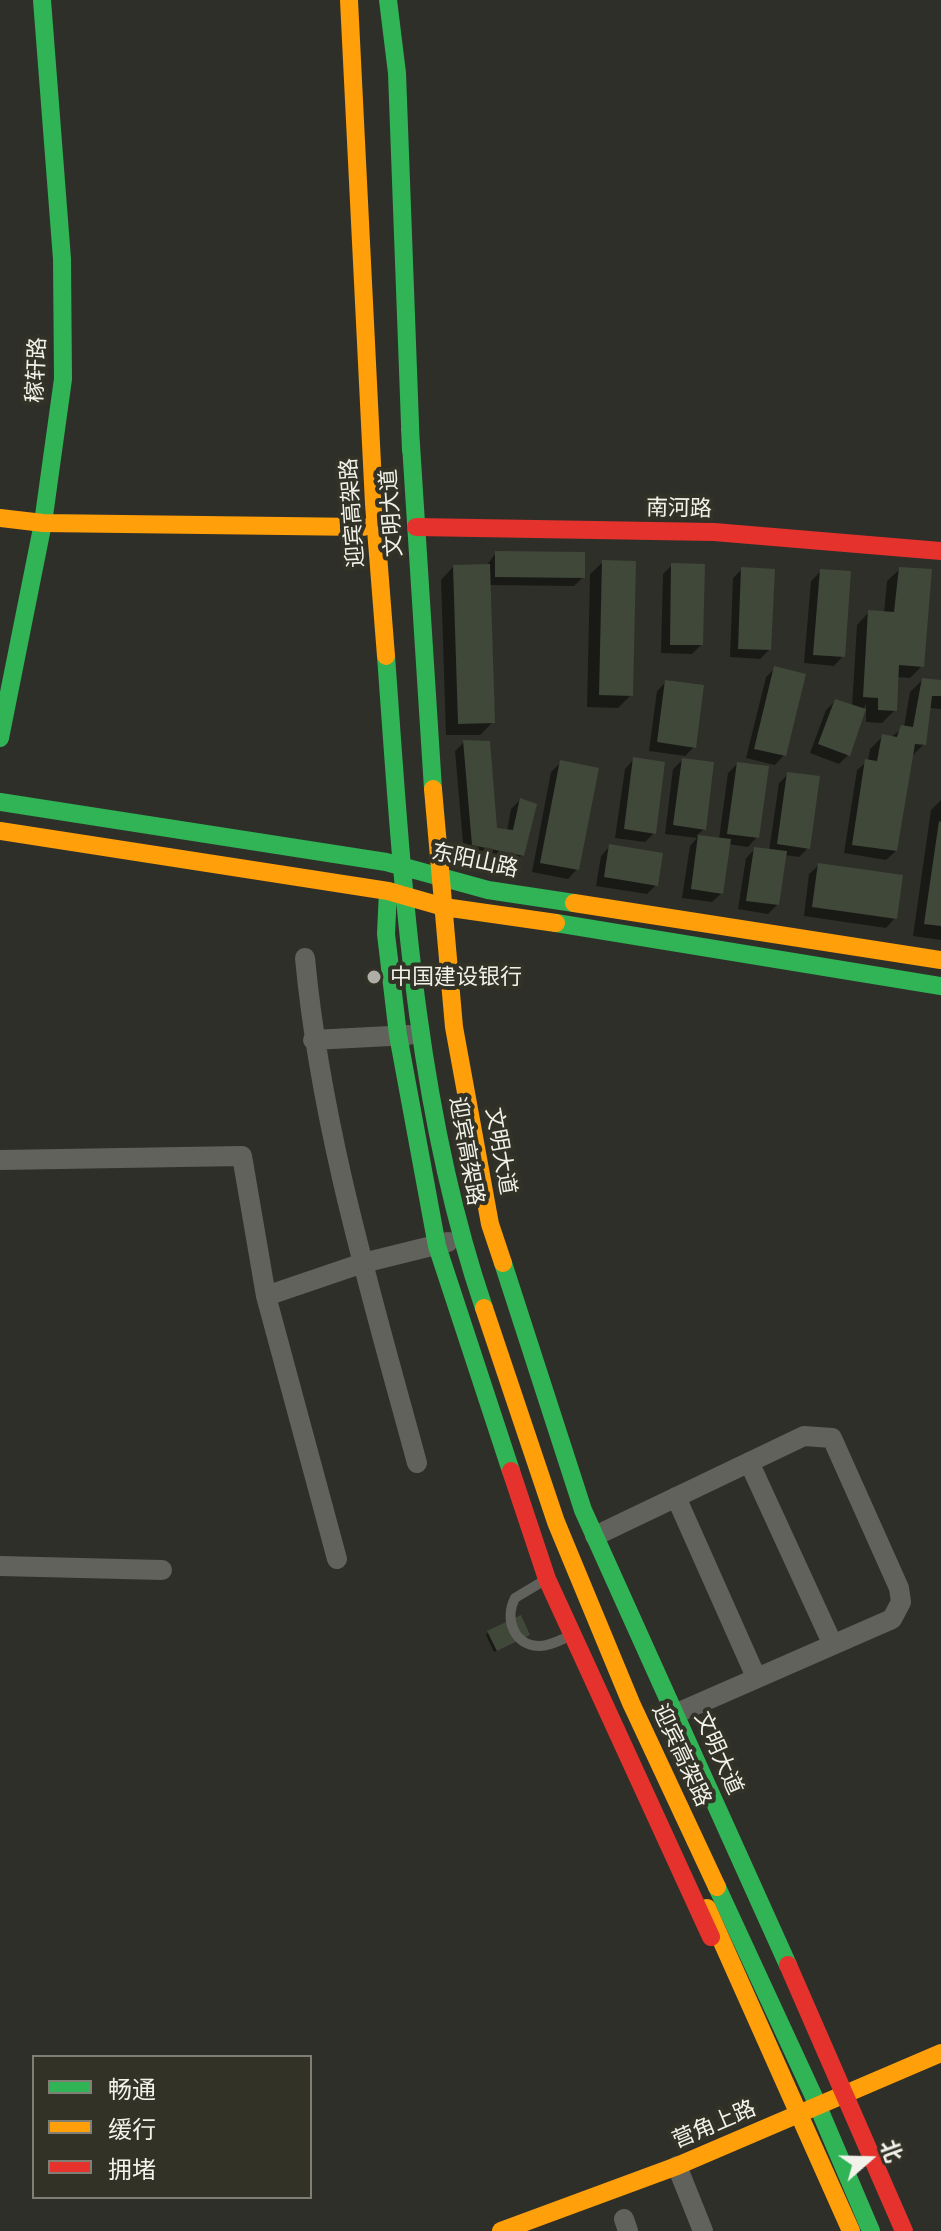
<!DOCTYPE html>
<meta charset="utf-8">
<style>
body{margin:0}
#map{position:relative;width:941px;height:2231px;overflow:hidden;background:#2f2f2a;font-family:Commissioner,"Noto Sans SC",sans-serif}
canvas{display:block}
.legend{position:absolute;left:32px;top:2055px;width:280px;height:144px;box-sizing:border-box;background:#323227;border:2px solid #7f7f75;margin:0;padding:10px 14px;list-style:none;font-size:24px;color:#f2f2eb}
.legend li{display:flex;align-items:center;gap:16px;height:40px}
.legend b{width:40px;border:2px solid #7f7f75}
.north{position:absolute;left:829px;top:2119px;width:80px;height:80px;-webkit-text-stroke:6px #323227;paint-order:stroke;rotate:70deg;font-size:22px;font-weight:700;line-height:32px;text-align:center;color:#f2f2eb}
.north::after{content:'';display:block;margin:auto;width:28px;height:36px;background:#f2f2eb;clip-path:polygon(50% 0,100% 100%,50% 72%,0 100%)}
</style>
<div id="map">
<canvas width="941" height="2231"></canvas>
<ul class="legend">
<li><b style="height:10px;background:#30b455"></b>畅通</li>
<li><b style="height:10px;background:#ff9f0a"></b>缓行</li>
<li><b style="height:10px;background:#e5322d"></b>拥堵</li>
</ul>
<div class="north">北</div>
</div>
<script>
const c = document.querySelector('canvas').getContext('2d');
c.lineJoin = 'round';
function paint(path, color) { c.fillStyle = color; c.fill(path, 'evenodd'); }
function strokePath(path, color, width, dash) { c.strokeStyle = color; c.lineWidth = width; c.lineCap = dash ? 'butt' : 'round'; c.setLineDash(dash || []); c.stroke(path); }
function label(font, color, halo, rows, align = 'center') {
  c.font = font + ' Commissioner,"Noto Sans SC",sans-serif'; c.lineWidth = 8; c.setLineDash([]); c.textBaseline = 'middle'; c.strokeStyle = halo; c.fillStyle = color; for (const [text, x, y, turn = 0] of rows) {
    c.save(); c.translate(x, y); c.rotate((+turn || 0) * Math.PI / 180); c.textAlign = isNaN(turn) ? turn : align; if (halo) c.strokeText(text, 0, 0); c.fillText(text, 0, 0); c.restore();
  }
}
const shadow = new Path2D(`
 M 496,553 L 583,577 L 574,586 L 488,585 L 493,722 L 480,735 L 446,735 L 441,580 L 453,567 L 486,566 Z
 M 603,562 L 631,695 L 618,708 L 587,707 L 590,574 Z
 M 672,565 L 701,645 L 692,654 L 661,653 L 663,574 Z
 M 742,569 L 769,650 L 760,659 L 730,657 L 733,578 Z
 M 900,569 L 922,666 L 910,678 L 896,677 L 895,710 L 882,723 L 866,722 L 866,703 L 848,755 L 839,764 L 810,753 L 826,710 L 835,701 L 852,707 L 857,625 L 869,612 L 884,613 L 887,581 Z
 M 821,571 L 843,656 L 834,666 L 804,663 L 811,581 Z
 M 775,668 L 784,755 L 775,765 L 746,758 L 766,677 Z
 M 922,680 L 941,682 L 941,709 L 929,708 L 924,744 L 911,757 L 896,851 L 886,860 L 844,853 L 857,770 L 868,761 L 870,749 L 883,736 L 890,738 L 904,727 L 910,692 Z
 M 666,682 L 694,747 L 685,756 L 649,751 L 657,691 Z
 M 464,742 L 495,829 L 507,831 L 511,809 L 520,800 L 522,855 L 513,864 L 464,854 L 455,751 Z
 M 634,759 L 654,833 L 645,842 L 615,838 L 625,769 Z
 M 682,760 L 704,829 L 696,836 L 719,839 L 728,773 L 737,764 L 757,837 L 748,847 L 728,844 L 722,893 L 712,902 L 682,898 L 690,846 L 697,838 L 665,834 L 673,769 Z
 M 561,762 L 577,869 L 568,879 L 532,872 L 551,772 Z
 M 788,774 L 808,848 L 799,857 L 784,855 L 777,905 L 768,914 L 738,909 L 746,858 L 755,849 L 769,851 L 779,783 Z
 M 941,800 L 941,940 L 913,936 L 931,810 Z
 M 610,846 L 656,885 L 647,894 L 596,886 L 601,856 Z
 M 819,865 L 895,918 L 886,928 L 804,916 L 809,874 Z
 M 488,1632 L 526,1637 L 494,1652 L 486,1635 Z`);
const building = new Path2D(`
 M 495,551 L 585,552 L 585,578 L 495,577 Z
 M 602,560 L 636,561 L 633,696 L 599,695 Z
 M 671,563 L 705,564 L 703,645 L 670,645 Z
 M 490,564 L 495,723 L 458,724 L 453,565 Z
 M 741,567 L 775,569 L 771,650 L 738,649 Z
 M 899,567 L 932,569 L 924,667 L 899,665 L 897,711 L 878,710 L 878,698 L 863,697 L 868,610 L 894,612 Z
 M 820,569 L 851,571 L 845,657 L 813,655 Z
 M 774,666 L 806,674 L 786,756 L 754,749 Z
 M 922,678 L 941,680 L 941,696 L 932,696 L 926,745 L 915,744 L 897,851 L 852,845 L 865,759 L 877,761 L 882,734 L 897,737 L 901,725 L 913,727 Z
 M 665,680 L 704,685 L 696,748 L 657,742 Z
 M 835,699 L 866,709 L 850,756 L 818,744 Z
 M 463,740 L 490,741 L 497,828 L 513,830 L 520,798 L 537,804 L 524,856 L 472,845 Z
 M 633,757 L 665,762 L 656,834 L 624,829 Z
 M 682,758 L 714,762 L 706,830 L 673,825 Z
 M 560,760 L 599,768 L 579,870 L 540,863 Z
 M 737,762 L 769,766 L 759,838 L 727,834 Z
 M 787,772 L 820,776 L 810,849 L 777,844 Z
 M 939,821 L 941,822 L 941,926 L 924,924 Z
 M 698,835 L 731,839 L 723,894 L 691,889 Z
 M 609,844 L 663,853 L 658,886 L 604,877 Z
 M 754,847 L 787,851 L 779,905 L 746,901 Z
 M 818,863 L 903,875 L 897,919 L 812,907 Z
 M 521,1615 L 530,1635 L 497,1651 L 487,1631 Z`);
const lane = new Path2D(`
 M 545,1580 L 515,1598 C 504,1619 514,1646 540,1646 C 551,1646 562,1639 572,1635`);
const street = new Path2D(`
 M 305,958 C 321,1129 372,1297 417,1463
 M 313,1040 L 409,1035
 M 0,1160 L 242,1156 L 266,1296 L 337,1559
 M 266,1296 L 363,1263 L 448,1242
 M 749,1462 L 833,1645
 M 676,1497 L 756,1677
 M 595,1536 L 804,1436 L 832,1438 L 899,1588 L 901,1602 L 892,1619 L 675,1714
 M 0,1566 L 162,1570
 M 677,2166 L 703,2231
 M 624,2219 L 628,2231`);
const fast = new Path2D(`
 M 388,0 L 397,73 L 411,451
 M 410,429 L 433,789
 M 386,656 C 402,873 413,1100 484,1308
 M 0,738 L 43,523 L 63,379 L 62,259 L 42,0
 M 0,802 L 386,862 L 488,890 L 574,903
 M 388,891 L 386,934 L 398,1035 L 437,1246 L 511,1471
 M 556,923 L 941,986
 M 503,1263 L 583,1510 L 788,1965
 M 717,1887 L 814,2097 L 871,2231`);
const slow = new Path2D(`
 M 349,0 L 374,504 L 386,656
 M 0,518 L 43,523 L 363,527
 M 433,789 L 454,1027 L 490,1224 L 503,1263
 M 0,831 L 388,891 L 444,907 L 556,923
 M 574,903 L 941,960
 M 484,1308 L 556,1522 L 631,1703 L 717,1887
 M 707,1908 L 851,2231
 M 501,2231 L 677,2166 L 941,2053`);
const jam = new Path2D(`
 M 416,527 L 714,532 L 941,551
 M 511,1471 L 547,1579 L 711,1937
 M 788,1965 L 904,2231`);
const markers = [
 [374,977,8,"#aeaea7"]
];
const streetNames = [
 ["稼轩路",36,370,-87],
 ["南河路",679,508,1],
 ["迎宾高架路",352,513,-94],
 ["文明大道",391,513,-94],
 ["东阳山路",475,860,12],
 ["迎宾高架路",467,1151,80],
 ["文明大道",501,1151,80],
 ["文明大道",719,1753,66],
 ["迎宾高架路",682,1755,65],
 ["营角上路",714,2124,-23]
];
const poiNames = [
 ["中国建设银行",390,977]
];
paint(shadow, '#0007');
paint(building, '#404839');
strokePath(lane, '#62625c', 10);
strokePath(street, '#62625c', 20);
strokePath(fast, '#30b455', 18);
strokePath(slow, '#ff9f0a', 18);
strokePath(jam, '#e5322d', 18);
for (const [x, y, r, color] of markers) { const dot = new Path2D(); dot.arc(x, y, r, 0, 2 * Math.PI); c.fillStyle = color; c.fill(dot); strokePath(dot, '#323227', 3); }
label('22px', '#f2f2eb', '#323227', streetNames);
label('22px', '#f2f2eb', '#323227', poiNames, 'left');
</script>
